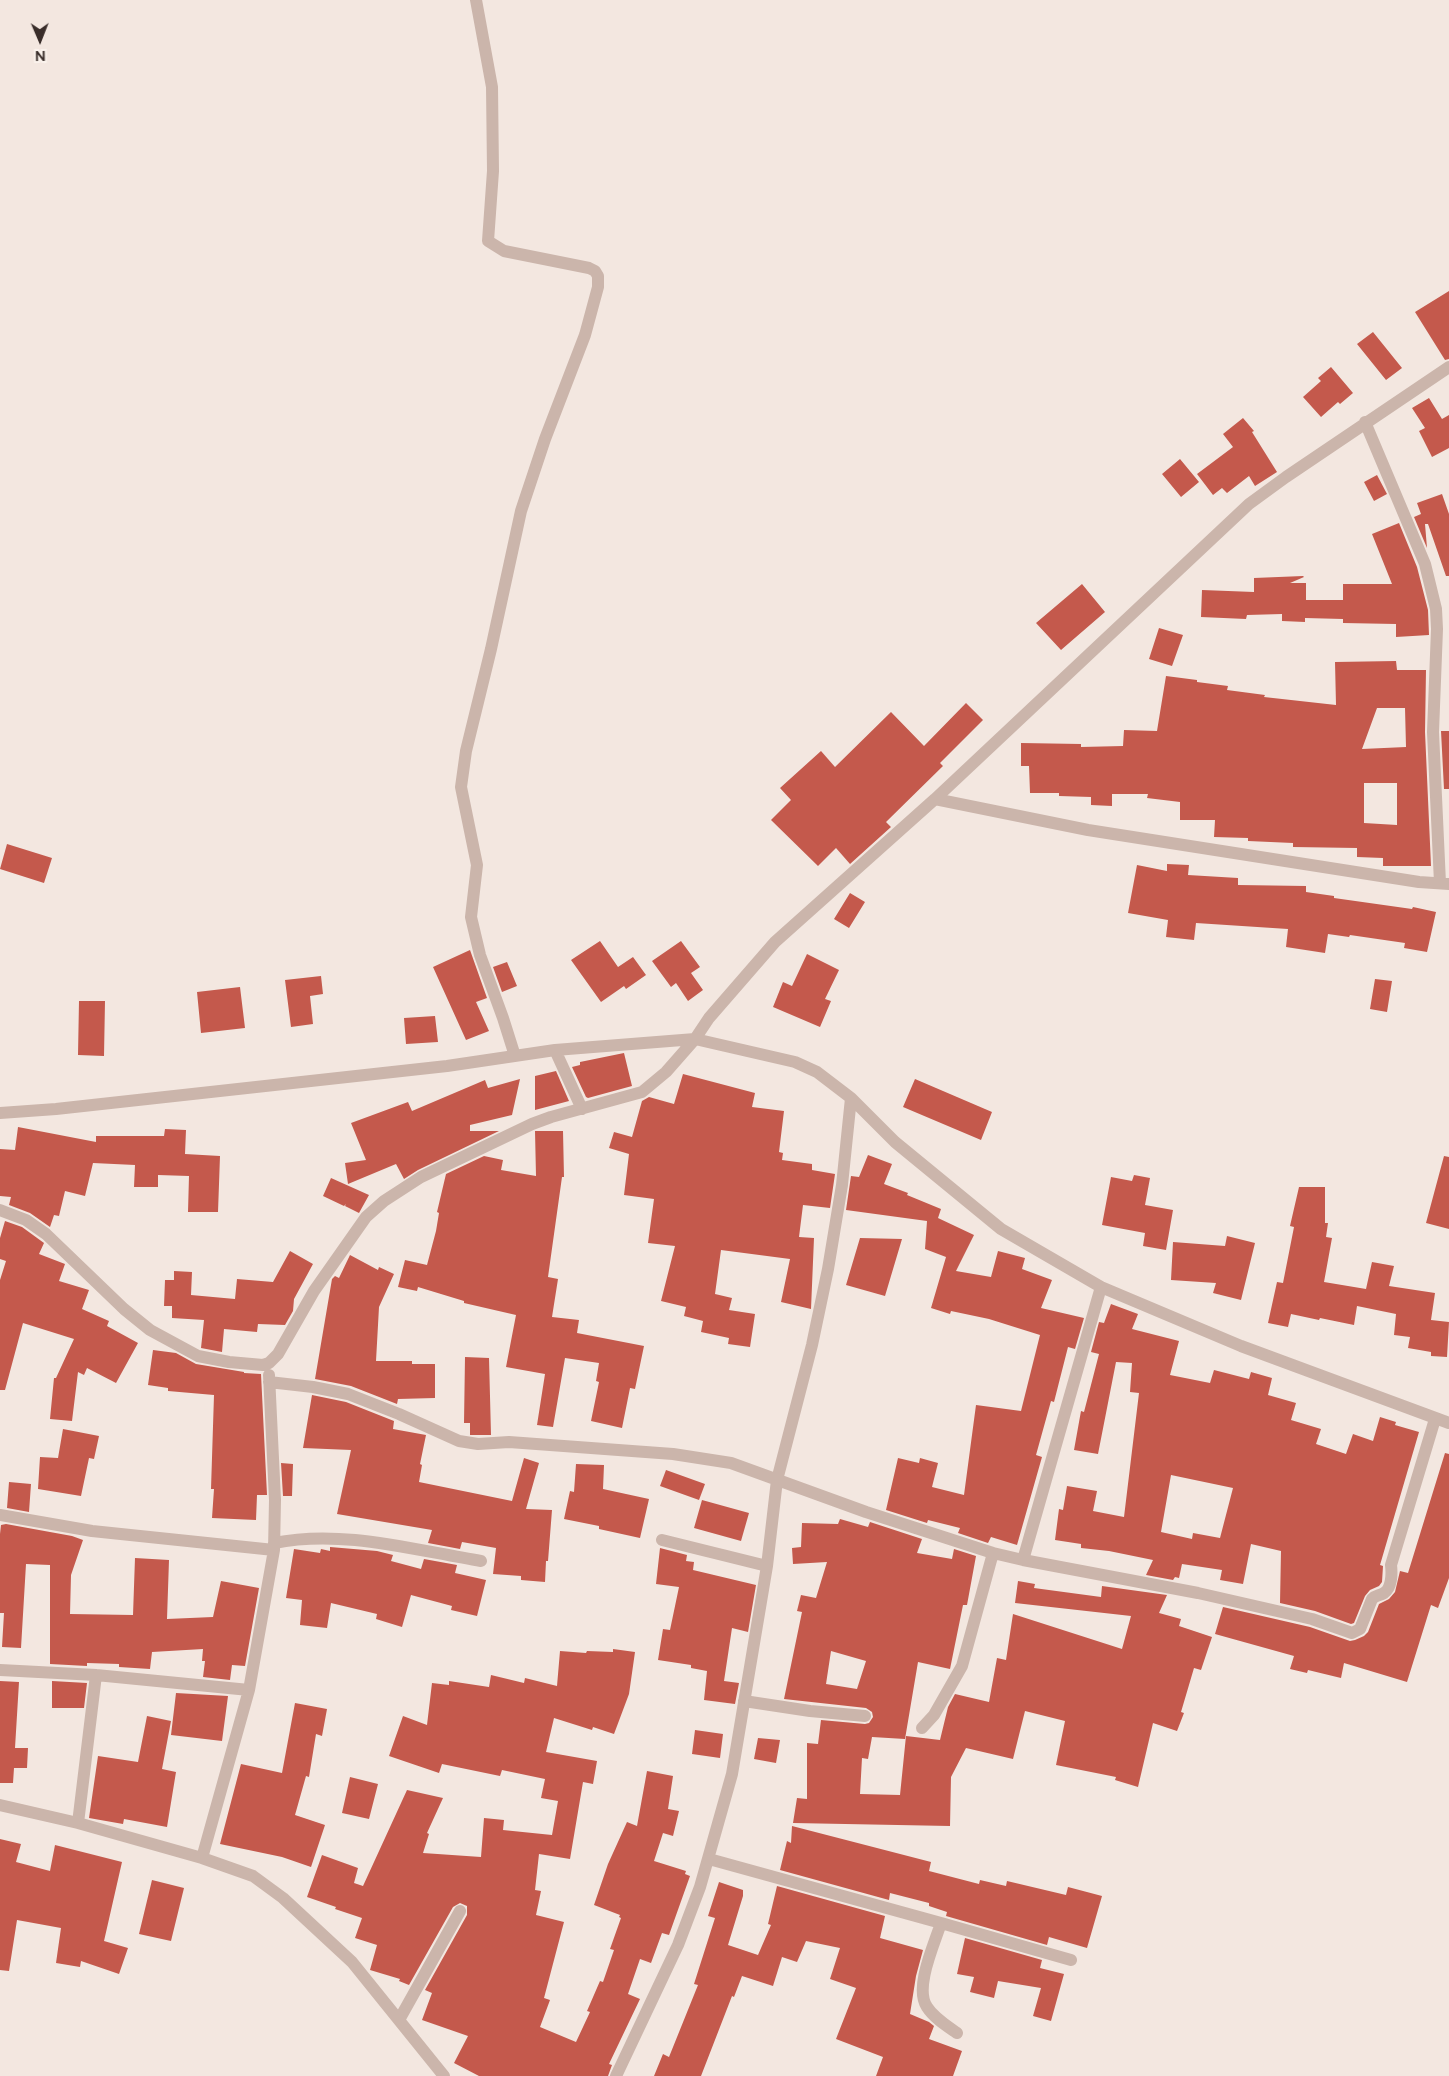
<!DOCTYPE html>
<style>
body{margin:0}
#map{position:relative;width:1449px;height:2076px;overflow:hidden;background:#f3e7e0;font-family:Figtree,sans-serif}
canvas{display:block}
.north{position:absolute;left:15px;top:15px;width:50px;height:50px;-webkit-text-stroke:4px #faf2ec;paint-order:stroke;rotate:179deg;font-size:14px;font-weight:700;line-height:20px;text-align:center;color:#392d2a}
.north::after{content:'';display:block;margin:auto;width:18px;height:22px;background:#392d2a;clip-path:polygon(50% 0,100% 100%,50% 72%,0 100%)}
</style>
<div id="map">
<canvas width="1449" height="2076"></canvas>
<div class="north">N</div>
</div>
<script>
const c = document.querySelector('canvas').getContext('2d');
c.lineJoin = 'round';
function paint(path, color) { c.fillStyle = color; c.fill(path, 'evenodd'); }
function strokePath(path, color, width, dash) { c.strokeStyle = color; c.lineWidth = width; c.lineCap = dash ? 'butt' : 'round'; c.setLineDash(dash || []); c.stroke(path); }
const building = new Path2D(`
 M 1449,291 L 1449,359 L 1445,360 L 1415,312 Z
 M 1373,332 L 1402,368 L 1386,380 L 1357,344 Z
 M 1331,367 L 1353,393 L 1340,404 L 1338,402 L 1321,417 L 1303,397 L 1321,381 L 1318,378 Z
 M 1429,398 L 1442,419 L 1449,415 L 1449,448 L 1432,457 L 1419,431 L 1425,428 L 1412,408 Z
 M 1243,418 L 1254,431 L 1252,432 L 1277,472 L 1255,486 L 1249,476 L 1227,493 L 1222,488 L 1213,495 L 1197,474 L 1233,447 L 1223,434 Z
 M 1180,459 L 1199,482 L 1181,497 L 1162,474 Z
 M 1377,475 L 1387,494 L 1374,501 L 1364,482 Z
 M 1442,494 L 1449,514 L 1449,576 L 1446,576 L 1428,524 L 1425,524 L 1427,548 L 1414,517 L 1421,514 L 1417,503 Z
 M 1399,523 L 1417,567 L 1428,610 L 1429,635 L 1396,637 L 1396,624 L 1343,623 L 1343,619 L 1305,618 L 1305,622 L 1282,621 L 1282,614 L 1247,615 L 1246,619 L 1201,617 L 1202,590 L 1254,592 L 1254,578 L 1303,576 L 1304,577 L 1290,583 L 1306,583 L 1306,600 L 1343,600 L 1343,584 L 1392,584 L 1372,534 Z
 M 1082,584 L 1105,612 L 1061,650 L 1036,623 Z
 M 1159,628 L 1183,635 L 1172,666 L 1149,659 Z
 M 1396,661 L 1397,670 L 1426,670 L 1425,732 L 1431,866 L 1383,866 L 1383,858 L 1357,857 L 1357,848 L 1293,847 L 1293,843 L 1248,841 L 1248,838 L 1214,837 L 1215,820 L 1180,820 L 1180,802 L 1147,798 L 1148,794 L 1112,794 L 1112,806 L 1091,805 L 1091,797 L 1059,796 L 1059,793 L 1030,793 L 1029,766 L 1021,766 L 1021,743 L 1081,744 L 1081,747 L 1123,746 L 1124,730 L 1157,731 L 1166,676 L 1197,680 L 1197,682 L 1228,686 L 1227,690 L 1265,695 L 1264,697 L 1336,705 L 1335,662 ZM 1377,708 L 1405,708 L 1406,747 L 1362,749 ZM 1364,783 L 1397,783 L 1397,825 L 1364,823 Z
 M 966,703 L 983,720 L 940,763 L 943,766 L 886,822 L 891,827 L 850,864 L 836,848 L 818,866 L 771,820 L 791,800 L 780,788 L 821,751 L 835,767 L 891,712 L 924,746 Z
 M 1441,731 L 1449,731 L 1449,789 L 1444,789 Z
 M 7,844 L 52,858 L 44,883 L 0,869 Z
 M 1167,864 L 1189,865 L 1188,875 L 1238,878 L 1238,885 L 1306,886 L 1306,892 L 1334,896 L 1334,898 L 1412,909 L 1413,907 L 1436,912 L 1427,952 L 1404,948 L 1405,943 L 1350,935 L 1349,937 L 1328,934 L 1325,953 L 1286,947 L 1288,929 L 1196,923 L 1194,940 L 1166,937 L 1168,920 L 1128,913 L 1137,865 L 1167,871 Z
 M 850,893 L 865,902 L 849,928 L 834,919 Z
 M 600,941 L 618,967 L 633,957 L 646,975 L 626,989 L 624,986 L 601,1002 L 571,960 Z
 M 681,941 L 700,967 L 691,973 L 703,990 L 688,1001 L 676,983 L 671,987 L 652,961 Z
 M 470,950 L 487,998 L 476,1002 L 489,1031 L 466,1040 L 433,967 Z
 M 807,954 L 839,970 L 825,999 L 831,1001 L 820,1027 L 773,1007 L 783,982 L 792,986 Z
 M 507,962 L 517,986 L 502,992 L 493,967 Z
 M 321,976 L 323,994 L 310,996 L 313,1024 L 291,1027 L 285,980 Z
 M 1375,979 L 1392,981 L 1387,1012 L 1370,1009 Z
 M 240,987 L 245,1028 L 201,1033 L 197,992 Z
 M 79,1001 L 105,1001 L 104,1056 L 78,1055 Z
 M 435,1016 L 438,1042 L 406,1044 L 404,1018 Z
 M 624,1053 L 632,1086 L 588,1098 L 586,1097 L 572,1067 L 580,1065 L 580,1062 Z
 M 556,1071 L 569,1101 L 535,1110 L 535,1076 Z
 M 683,1074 L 755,1093 L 752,1107 L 784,1111 L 779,1152 L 783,1153 L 782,1160 L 812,1164 L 812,1170 L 835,1174 L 830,1208 L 803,1205 L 799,1237 L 814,1238 L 811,1309 L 781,1302 L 790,1259 L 721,1250 L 715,1294 L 732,1298 L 729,1310 L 755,1314 L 750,1347 L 728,1344 L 729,1338 L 701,1332 L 703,1321 L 684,1316 L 686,1307 L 661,1301 L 675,1246 L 648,1243 L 654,1199 L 624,1195 L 629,1154 L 609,1148 L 614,1132 L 632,1137 L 642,1101 L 649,1097 L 674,1104 Z
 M 520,1079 L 512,1115 L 470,1125 L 470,1131 L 499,1131 L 418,1170 L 404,1179 L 396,1164 L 348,1184 L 345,1163 L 366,1160 L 351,1123 L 408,1102 L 412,1111 L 485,1080 L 488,1088 Z
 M 915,1079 L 992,1112 L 981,1140 L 903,1107 Z
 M 18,1127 L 96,1142 L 96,1136 L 164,1136 L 165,1129 L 186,1130 L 185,1154 L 220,1156 L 218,1212 L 188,1212 L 189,1176 L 158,1175 L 158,1187 L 134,1187 L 135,1165 L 93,1163 L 85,1196 L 65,1191 L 59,1216 L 54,1215 L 50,1227 L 30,1213 L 9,1205 L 11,1197 L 0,1196 L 0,1149 L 15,1150 Z
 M 535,1131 L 563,1131 L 564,1177 L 562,1177 L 548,1277 L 558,1279 L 552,1317 L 579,1320 L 577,1333 L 644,1346 L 635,1389 L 630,1388 L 622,1428 L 591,1421 L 599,1382 L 596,1381 L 599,1363 L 565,1358 L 553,1427 L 537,1425 L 545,1374 L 506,1367 L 516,1315 L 464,1303 L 464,1301 L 418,1287 L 417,1291 L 398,1287 L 405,1260 L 427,1265 L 436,1231 L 439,1213 L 437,1212 L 446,1174 L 484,1156 L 503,1160 L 501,1170 L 536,1176 Z
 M 868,1155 L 892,1164 L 884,1184 L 908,1193 L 907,1195 L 941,1209 L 938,1218 L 974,1235 L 956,1271 L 991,1277 L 998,1251 L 1025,1258 L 1022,1269 L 1052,1280 L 1041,1308 L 1084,1318 L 1075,1349 L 1068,1347 L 1054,1402 L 1051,1401 L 1036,1455 L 1042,1457 L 1017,1545 L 991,1537 L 988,1543 L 958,1533 L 960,1528 L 928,1520 L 927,1523 L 886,1510 L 898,1458 L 919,1463 L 920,1458 L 938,1463 L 932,1487 L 964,1495 L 976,1405 L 1021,1411 L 1040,1335 L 989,1319 L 951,1311 L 950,1314 L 931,1308 L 946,1257 L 925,1249 L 927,1221 L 846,1210 L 851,1176 L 859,1177 Z
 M 1444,1156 L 1449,1157 L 1449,1229 L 1426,1223 Z
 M 1134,1175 L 1150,1178 L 1145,1205 L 1173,1210 L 1166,1250 L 1143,1246 L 1145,1233 L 1102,1225 L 1111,1177 L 1132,1181 Z
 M 331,1178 L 369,1195 L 359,1213 L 345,1206 L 346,1204 L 344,1206 L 323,1196 Z
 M 1299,1187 L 1325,1187 L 1325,1223 L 1328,1223 L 1326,1237 L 1332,1238 L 1324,1282 L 1366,1289 L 1372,1262 L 1394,1266 L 1389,1286 L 1435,1293 L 1431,1320 L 1449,1322 L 1447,1357 L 1431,1356 L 1431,1352 L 1408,1348 L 1410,1337 L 1394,1335 L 1396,1314 L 1357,1306 L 1354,1325 L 1320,1318 L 1319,1320 L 1291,1314 L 1288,1327 L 1268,1323 L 1277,1282 L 1283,1283 L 1294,1227 L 1290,1226 Z
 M 5,1221 L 22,1227 L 44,1243 L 39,1254 L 65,1264 L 59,1281 L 89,1290 L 82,1309 L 109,1321 L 107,1326 L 138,1343 L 116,1383 L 87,1368 L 84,1375 L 78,1372 L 72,1421 L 50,1419 L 54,1378 L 56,1378 L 74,1339 L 23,1323 L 5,1390 L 0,1390 L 0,1280 L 6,1261 L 0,1259 L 0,1238 Z
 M 1227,1236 L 1255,1243 L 1241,1300 L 1213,1293 L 1216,1283 L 1171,1280 L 1173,1242 L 1225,1246 Z
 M 860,1238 L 902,1239 L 885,1296 L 846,1285 Z
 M 290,1251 L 313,1264 L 294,1299 L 293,1311 L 285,1325 L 258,1324 L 257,1332 L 224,1329 L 222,1352 L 201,1348 L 204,1320 L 172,1318 L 172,1306 L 164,1306 L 165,1280 L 174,1280 L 174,1271 L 192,1272 L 191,1295 L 235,1299 L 237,1279 L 273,1282 Z
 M 350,1255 L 378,1270 L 379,1267 L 394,1274 L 379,1307 L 376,1361 L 412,1361 L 412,1364 L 435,1364 L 435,1398 L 398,1399 L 397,1404 L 351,1386 L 315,1379 L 332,1279 L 335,1276 L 339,1278 Z
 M 1111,1304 L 1138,1314 L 1132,1329 L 1179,1341 L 1170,1375 L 1210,1383 L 1214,1370 L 1249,1379 L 1251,1372 L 1272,1378 L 1268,1395 L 1296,1403 L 1291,1420 L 1321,1429 L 1316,1444 L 1346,1454 L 1353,1434 L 1373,1441 L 1380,1417 L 1396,1422 L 1395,1425 L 1419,1432 L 1380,1565 L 1383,1566 L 1382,1582 L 1379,1586 L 1370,1590 L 1365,1596 L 1354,1623 L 1351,1624 L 1315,1611 L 1280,1603 L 1281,1551 L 1251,1544 L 1243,1584 L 1220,1580 L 1222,1570 L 1182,1564 L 1179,1578 L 1175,1577 L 1173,1580 L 1146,1575 L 1153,1560 L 1109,1551 L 1081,1548 L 1081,1544 L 1055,1540 L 1059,1509 L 1063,1510 L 1067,1486 L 1097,1491 L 1093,1511 L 1124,1517 L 1139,1393 L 1130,1392 L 1132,1363 L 1116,1362 L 1098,1454 L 1074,1450 L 1081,1411 L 1084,1412 L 1099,1354 L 1091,1352 L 1099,1322 L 1104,1323 ZM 1171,1475 L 1233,1488 L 1220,1538 L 1193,1533 L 1192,1539 L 1161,1532 Z
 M 153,1350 L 176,1353 L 196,1364 L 244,1372 L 244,1373 L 261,1374 L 267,1495 L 257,1495 L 256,1520 L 212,1518 L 214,1489 L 211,1489 L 214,1395 L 168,1391 L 168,1388 L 148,1385 Z
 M 465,1357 L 489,1358 L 491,1435 L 470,1435 L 470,1423 L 464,1423 Z
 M 312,1395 L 346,1402 L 394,1421 L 393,1429 L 426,1435 L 420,1464 L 422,1465 L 419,1482 L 512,1501 L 524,1458 L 539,1463 L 526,1509 L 552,1510 L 548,1561 L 546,1561 L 545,1582 L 521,1580 L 521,1576 L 493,1574 L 496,1548 L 462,1542 L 460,1549 L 428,1543 L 432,1530 L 337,1514 L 351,1450 L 303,1448 Z
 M 63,1429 L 99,1436 L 94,1459 L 89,1458 L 81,1496 L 38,1489 L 40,1457 L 58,1458 Z
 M 1445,1453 L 1449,1454 L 1449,1578 L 1438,1608 L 1431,1605 L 1407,1682 L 1344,1663 L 1341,1678 L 1308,1670 L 1307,1673 L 1290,1669 L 1294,1656 L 1215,1634 L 1223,1607 L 1310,1627 L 1350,1641 L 1355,1640 L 1364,1636 L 1368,1632 L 1379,1604 L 1389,1599 L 1395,1592 L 1400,1571 L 1408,1573 Z
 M 281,1463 L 293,1464 L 292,1496 L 283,1496 Z
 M 576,1464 L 604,1465 L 603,1489 L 649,1499 L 640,1538 L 599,1529 L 599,1526 L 564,1519 L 570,1491 L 574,1492 Z
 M 666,1470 L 705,1484 L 699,1500 L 660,1486 Z
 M 9,1482 L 31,1484 L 29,1512 L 7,1508 Z
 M 702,1500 L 749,1513 L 741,1541 L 694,1528 Z
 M 840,1519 L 868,1527 L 870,1522 L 922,1539 L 917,1553 L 952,1559 L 954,1549 L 976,1556 L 967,1605 L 963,1605 L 950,1669 L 918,1662 L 905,1739 L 872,1737 L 868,1759 L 862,1758 L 860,1794 L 900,1795 L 906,1736 L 940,1740 L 948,1707 L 955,1694 L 989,1702 L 997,1658 L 1006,1660 L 1013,1614 L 1122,1649 L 1131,1616 L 1015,1603 L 1018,1581 L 1035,1584 L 1034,1588 L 1101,1597 L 1102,1586 L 1167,1595 L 1159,1613 L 1181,1619 L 1179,1626 L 1212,1637 L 1201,1670 L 1194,1668 L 1181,1712 L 1184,1713 L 1177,1731 L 1153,1723 L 1138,1787 L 1115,1780 L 1116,1777 L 1056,1765 L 1065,1721 L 1025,1711 L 1013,1759 L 966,1748 L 951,1777 L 950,1826 L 793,1823 L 797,1798 L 807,1799 L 807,1743 L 818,1744 L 821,1720 L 865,1724 L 869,1723 L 873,1717 L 872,1712 L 866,1708 L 784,1699 L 802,1612 L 797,1611 L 801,1595 L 816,1598 L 827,1562 L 793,1564 L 792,1548 L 801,1547 L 802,1523 L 838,1524 ZM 831,1651 L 866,1661 L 857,1689 L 826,1684 Z
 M 6,1524 L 72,1536 L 83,1540 L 71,1575 L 70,1614 L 133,1615 L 135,1558 L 169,1560 L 167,1619 L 213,1617 L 221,1581 L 259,1588 L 245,1666 L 232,1665 L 230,1680 L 203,1677 L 205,1661 L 202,1661 L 203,1649 L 152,1652 L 150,1669 L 119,1667 L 119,1664 L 87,1663 L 87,1666 L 50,1664 L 50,1565 L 26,1564 L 21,1648 L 2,1647 L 4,1613 L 0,1613 L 0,1534 L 1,1525 Z
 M 330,1547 L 377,1551 L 393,1555 L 391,1561 L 421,1569 L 424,1559 L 457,1565 L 455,1573 L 486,1580 L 477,1616 L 451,1610 L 452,1606 L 411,1595 L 402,1627 L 376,1619 L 377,1614 L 331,1603 L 327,1628 L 300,1625 L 302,1600 L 286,1598 L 294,1549 L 320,1553 L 321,1549 L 330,1551 Z
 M 660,1548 L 687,1555 L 686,1561 L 694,1562 L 693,1570 L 756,1585 L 748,1632 L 732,1628 L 724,1681 L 739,1683 L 735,1704 L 704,1700 L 707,1671 L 691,1668 L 691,1665 L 658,1660 L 663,1629 L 670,1630 L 679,1587 L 656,1584 Z
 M 613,1649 L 635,1652 L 629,1694 L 614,1734 L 593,1727 L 592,1730 L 554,1718 L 546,1752 L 597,1761 L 593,1784 L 583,1782 L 570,1859 L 539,1854 L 535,1890 L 541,1891 L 536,1915 L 564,1922 L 544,1998 L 550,2000 L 540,2027 L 576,2042 L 590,2012 L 587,2011 L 600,1981 L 603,1982 L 614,1950 L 610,1949 L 621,1918 L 619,1917 L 620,1915 L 594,1905 L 608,1864 L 627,1822 L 637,1826 L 647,1771 L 673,1776 L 668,1809 L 679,1811 L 673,1836 L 663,1833 L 654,1861 L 686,1871 L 685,1874 L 690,1876 L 669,1935 L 662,1933 L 651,1963 L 640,1959 L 628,1994 L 640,1999 L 609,2064 L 612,2065 L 608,2076 L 479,2076 L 454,2063 L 468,2036 L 422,2020 L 432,1993 L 425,1990 L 467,1915 L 467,1906 L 460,1903 L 453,1907 L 409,1985 L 399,1981 L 400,1979 L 370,1970 L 377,1945 L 355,1938 L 362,1918 L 335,1909 L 336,1907 L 307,1897 L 322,1855 L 358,1868 L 354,1883 L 363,1886 L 407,1790 L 443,1798 L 427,1833 L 429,1834 L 423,1853 L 481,1857 L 484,1818 L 504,1820 L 503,1830 L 552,1835 L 558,1801 L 541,1798 L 545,1779 L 502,1770 L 500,1776 L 442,1764 L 439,1773 L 389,1756 L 403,1716 L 427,1725 L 432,1683 L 449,1685 L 449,1681 L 489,1687 L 491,1675 L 524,1683 L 525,1678 L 557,1686 L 560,1651 L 586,1653 L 587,1651 L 613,1652 Z
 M 0,1681 L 19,1682 L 15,1748 L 28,1748 L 27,1768 L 14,1768 L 13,1783 L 0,1783 Z
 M 52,1681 L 87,1683 L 84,1708 L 52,1708 Z
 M 176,1693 L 228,1696 L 222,1741 L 171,1735 Z
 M 295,1703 L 327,1709 L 322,1736 L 316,1734 L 309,1777 L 306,1776 L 295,1815 L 325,1825 L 311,1867 L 282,1857 L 220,1844 L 241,1764 L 282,1773 Z
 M 147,1716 L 171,1721 L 162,1769 L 176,1772 L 167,1827 L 124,1819 L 123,1824 L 89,1818 L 98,1756 L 138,1762 Z
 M 695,1730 L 723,1734 L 720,1758 L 692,1754 Z
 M 758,1738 L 780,1740 L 776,1763 L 754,1759 Z
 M 350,1777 L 378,1784 L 369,1819 L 342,1813 Z
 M 792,1826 L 931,1862 L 929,1871 L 979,1884 L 980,1880 L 1006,1886 L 1007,1881 L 1066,1895 L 1068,1887 L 1102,1896 L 1087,1948 L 1049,1937 L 1047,1945 L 946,1916 L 947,1912 L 929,1906 L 929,1903 L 890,1893 L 889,1900 L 780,1870 L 787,1841 L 791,1843 Z
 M 0,1839 L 21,1844 L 16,1862 L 50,1871 L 55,1845 L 122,1862 L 104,1941 L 128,1948 L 119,1974 L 81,1961 L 80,1967 L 56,1963 L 61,1928 L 17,1920 L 9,1971 L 0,1970 Z
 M 152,1880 L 184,1888 L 171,1941 L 139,1934 Z
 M 719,1882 L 743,1890 L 743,1896 L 728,1945 L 758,1955 L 771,1925 L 768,1924 L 777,1886 L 885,1916 L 880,1938 L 923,1950 L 916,1976 L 910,2014 L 929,2022 L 934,2026 L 929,2039 L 962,2051 L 953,2076 L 876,2076 L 883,2057 L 836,2039 L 856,1988 L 830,1979 L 840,1948 L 806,1941 L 797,1962 L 782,1957 L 773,1986 L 742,1976 L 734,1997 L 732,1996 L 701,2076 L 654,2076 L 663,2054 L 669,2057 L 698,1985 L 694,1984 L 715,1918 L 708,1916 Z
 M 965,1938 L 1042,1960 L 1040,1968 L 1064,1974 L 1051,2021 L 1033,2016 L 1041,1988 L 998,1981 L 994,1998 L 970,1992 L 974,1977 L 957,1974 Z`);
const minor = new Path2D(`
 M 476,0 L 492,87 L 493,171 L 488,241 L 504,251 L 589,268 L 595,271 L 598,276 L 598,287 L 585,335 L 545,439 L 521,511 L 491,649 L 466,751 L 461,787 L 477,865 L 471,917 L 480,955 L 503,1018 L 515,1056
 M 1365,422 L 1425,564 L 1436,609 L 1437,629 L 1433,732 L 1440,883
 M 935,799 L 1088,830 L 1419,882 L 1449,884
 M 555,1050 L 582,1109
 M 0,1113 L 56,1109 L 447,1066 L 555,1050 L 695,1039 L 795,1062 L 817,1072 L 851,1098 L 895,1142 L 1001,1229 L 1101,1287 L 1241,1346 L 1449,1423
 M 0,1210 L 26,1220 L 46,1234 L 124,1309 L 150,1330 L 198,1356 L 229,1362 L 263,1365 L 269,1363 L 278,1354 L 314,1291 L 366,1217 L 384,1201 L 421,1177 L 532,1124 L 551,1117 L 642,1092 L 666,1072 L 695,1039 L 709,1018 L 775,942 L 935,799 L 1249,504 L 1286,477 L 1449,367
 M 269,1382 L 313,1387 L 348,1394 L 399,1414 L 459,1441 L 478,1444 L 509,1442 L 673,1454 L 731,1463 L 866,1512 L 993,1553 L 1023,1560 L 1198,1593 L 1312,1619 L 1352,1633 L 1360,1629 L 1372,1599 C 1376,1595 1379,1596 1384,1593 C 1392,1588 1392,1573 1391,1565 L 1435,1419
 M 0,1515 L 92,1531 L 274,1550
 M 662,1540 L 767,1566
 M 274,1543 C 342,1529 413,1550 481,1561
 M 1023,1560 L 1101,1287
 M 0,1670 L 96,1675 L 249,1690
 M 744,1701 L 810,1711 L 865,1716
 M 922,1728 L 934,1715 L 962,1666 L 993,1553
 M 0,1805 L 78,1823 L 202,1858 L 253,1876 L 283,1898 L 352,1962 L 444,2076
 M 78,1823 L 96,1675
 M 202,1858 L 249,1690 L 274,1550 L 275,1500 L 269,1375
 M 709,1859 L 941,1923 C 934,1945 914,1988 927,2007 C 934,2018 947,2026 957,2033
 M 941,1923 L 1071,1960
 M 399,2020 L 460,1911
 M 616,2076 L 678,1945 L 700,1887 L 732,1774 L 767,1566 L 777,1480 L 812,1345 L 828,1269 L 842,1185 L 851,1098`);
paint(building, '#c4594c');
strokePath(minor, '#cbb5ab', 12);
</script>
